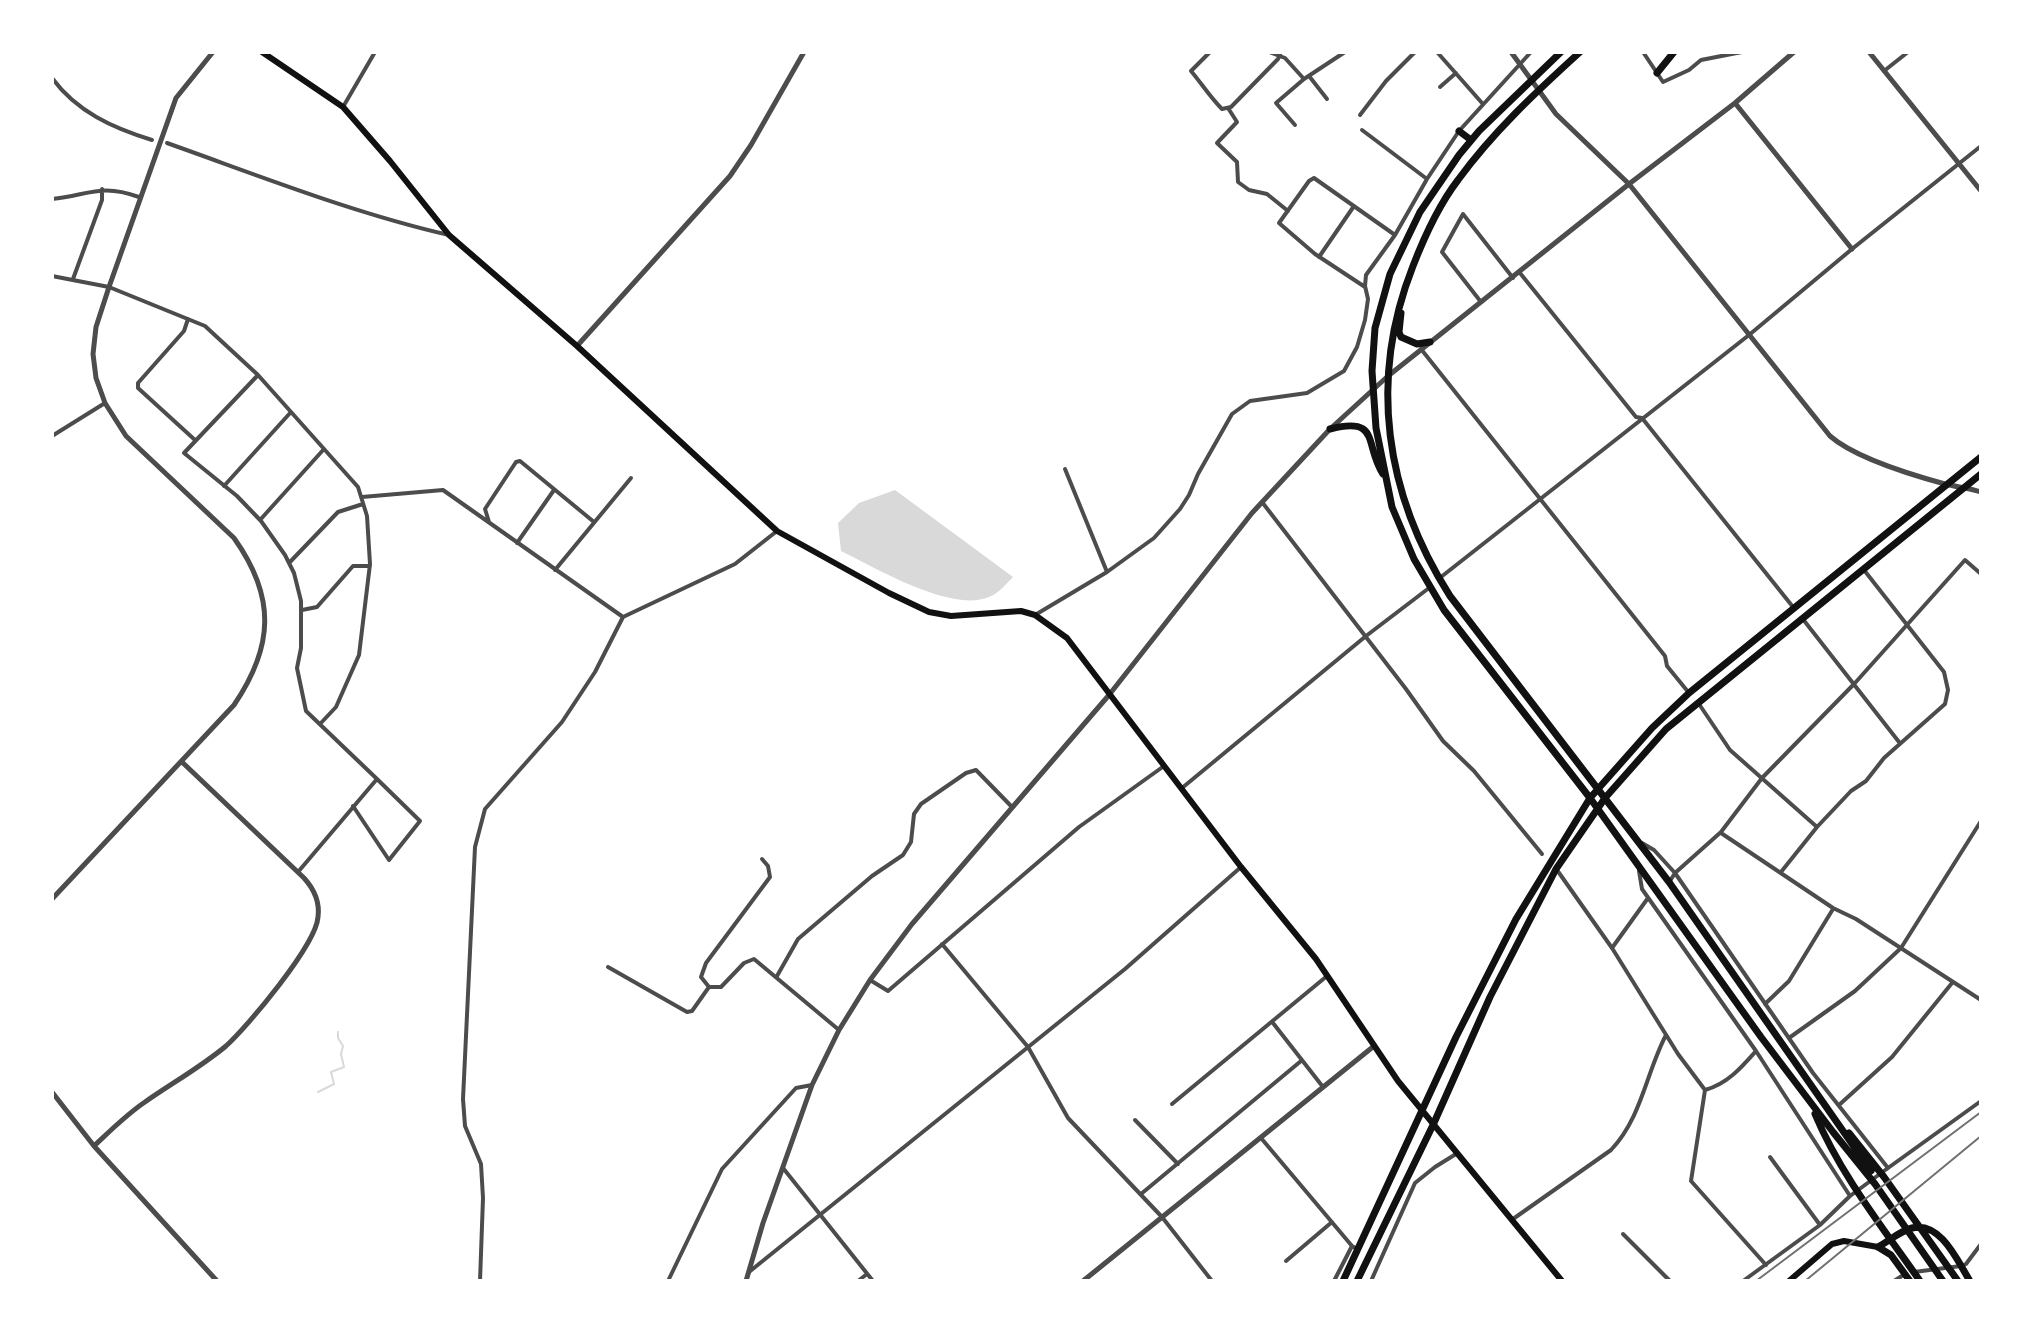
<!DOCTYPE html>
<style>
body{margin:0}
#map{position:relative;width:2033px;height:1333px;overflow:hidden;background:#fff;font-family:"PT Sans Narrow",sans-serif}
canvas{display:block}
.frame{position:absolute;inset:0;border:54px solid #fff;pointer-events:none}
</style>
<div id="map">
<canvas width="2033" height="1333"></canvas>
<div class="frame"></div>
</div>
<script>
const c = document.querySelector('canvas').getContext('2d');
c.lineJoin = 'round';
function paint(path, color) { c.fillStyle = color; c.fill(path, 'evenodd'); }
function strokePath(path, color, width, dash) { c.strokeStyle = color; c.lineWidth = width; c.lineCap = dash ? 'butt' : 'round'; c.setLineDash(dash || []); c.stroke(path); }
const water = new Path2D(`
 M 895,490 L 1013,577 C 1007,583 998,594 989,597 C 951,613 876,568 841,551 L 838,523 L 859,503 Z`);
const stream = new Path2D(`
 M 318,1092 L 334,1084 L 331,1072 L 344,1067 L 341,1054 L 343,1046 L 338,1038 L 338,1032`);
const minor = new Path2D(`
 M 1210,52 L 1191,71 C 1202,84 1210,97 1222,109 L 1231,107 L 1278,59 L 1281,52
 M 1269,52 L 1285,58 L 1304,79
 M 1437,52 L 1482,103
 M 1643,52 L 1663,82 L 1689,70 L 1701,60 L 1742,52
 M 1884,71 L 1908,52
 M 1309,76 L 1327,99
 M 52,78 C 77,112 113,128 152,140
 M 1440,87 L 1456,73
 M 343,107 L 375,52
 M 1228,108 L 1237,122 L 1217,143 L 1237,162 L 1238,182 L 1249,190 L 1267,194 L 1288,211
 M 1360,115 L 1386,81 L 1415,52
 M 1295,125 L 1276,103 L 1304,79 L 1345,52
 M 1362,130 L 1427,179
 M 167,143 C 260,176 353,213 449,235
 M 52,199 C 89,195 101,183 139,197
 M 1319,257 L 1354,206
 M 1520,273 L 1636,417 L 1642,418 L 1793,607
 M 52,276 L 109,287 L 205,326 L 258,375 L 358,487 L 367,516 L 370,564 L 359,655 L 336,707 L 320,724
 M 73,279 L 102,200 L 102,189
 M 1365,287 L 1315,254 L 1279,223 L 1309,181 L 1314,178 L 1395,235
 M 1481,302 L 1442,252 L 1463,214 L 1513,278
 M 188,319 L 184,331 L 138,383 L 138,388 L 195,440
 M 1421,349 L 1665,656 L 1667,666 L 1689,693
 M 258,375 L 184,453 L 237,496 L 261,521 L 285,555 L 294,573 L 301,601 L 301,648 L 297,668 L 306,711 L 377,779
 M 52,436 L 105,403
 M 1065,469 L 1107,572
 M 224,486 L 291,412
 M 362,497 L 443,490 L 623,617
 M 1262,502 L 1406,689 L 1443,741 L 1474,771 L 1542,854
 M 260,520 L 324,449
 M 489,522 L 485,509 L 516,462 L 520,461 L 594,522
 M 517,543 L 554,490
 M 289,563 L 338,512 L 363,504
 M 555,570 L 631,478
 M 1441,577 L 1749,335 L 1852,249 L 1981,146
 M 302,610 L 317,607 L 353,566 L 370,566
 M 1035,615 L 1107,572 L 1154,538 L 1180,509 L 1189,495 L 1198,474 L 1232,414 L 1250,401 L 1307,393 L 1344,371 L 1357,347 L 1365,320 L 1368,299 L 1365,286 L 1366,275 L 1395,235 L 1427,179 L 1459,131 L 1531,52
 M 1802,618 L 1899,742
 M 1699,704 L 1730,750 L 1817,827
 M 1182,788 L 1366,636 L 1429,588
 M 1721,833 L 1833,908 L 1856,919 L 1981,1000
 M 1642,843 L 1654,850 L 1675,873 L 1670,881
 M 762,859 L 768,866 L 770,877 L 706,963 L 701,977 L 709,987 L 721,987 L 744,963 L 754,959 L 839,1030
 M 1557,870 L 1612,948 L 1678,1054 L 1705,1090
 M 1639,871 L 1642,889 L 1756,1051 L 1850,1196
 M 298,872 L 377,779 L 420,821 L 389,860 L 353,806
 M 1781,872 L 1817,827 L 1851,791 L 1866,781 L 1884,758 L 1945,704 L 1948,690 L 1944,672 L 1864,570
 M 942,944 L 1028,1047 L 1068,1118 L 1162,1217 L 1212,1281
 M 1612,948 L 1648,898
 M 608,967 L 687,1012 L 692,1011 L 709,987
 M 777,976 L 798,939 L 872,876 L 903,855 L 911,842 L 914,814 L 921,804 L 966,773 L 976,770 L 1012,807
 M 870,980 L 888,991 L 1079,827 L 1164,766
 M 1765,1004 L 1789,981 L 1833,909
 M 1273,1023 L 1323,1087
 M 1789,1038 L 1855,991 L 1901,948 L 1981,821
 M 1705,1090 L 1691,1181 L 1766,1265
 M 1705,1090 C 1727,1084 1741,1068 1756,1051
 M 1172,1104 L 1327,976
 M 1839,1105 L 1892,1057 L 1952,983
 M 1135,1120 L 1178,1164
 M 1261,1138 L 1352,1246 L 1357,1249
 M 1770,1157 L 1820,1225
 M 783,1168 L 873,1281
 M 1888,1168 L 1813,1073 L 1675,873 L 1721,832 L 1762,778 L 1855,683 L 1965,560 L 1981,574
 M 1141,1194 L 1301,1061
 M 1513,1219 L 1611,1150 C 1642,1117 1646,1073 1666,1035
 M 1623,1234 L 1670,1281
 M 1286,1261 L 1332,1222
 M 749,1272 L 1125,969 L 1241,867
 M 1914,1272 L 1961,1266 L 1966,1264 L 1981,1244
 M 480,1281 L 483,1198 L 481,1164 L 465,1126 L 463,1099 L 475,847 L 485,809 L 562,722 L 595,672 L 623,617 L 735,564 L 777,531
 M 668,1281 L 722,1169 L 796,1088 L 812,1085
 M 858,1281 L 867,1274
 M 1334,1281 L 1352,1246
 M 1371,1281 L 1415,1183 L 1435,1167 L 1456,1154
 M 1743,1281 L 1820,1225 L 1850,1196 L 1888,1168 L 1981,1101
 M 1894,1281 L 1905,1274`);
const tertiary = new Path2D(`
 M 1511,52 L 1556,114 L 1629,184 L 1830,436 C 1854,457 1912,475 1945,484 C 1957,487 1969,488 1981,492
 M 1869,52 L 1981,191
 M 1735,103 L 1852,249
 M 577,346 L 730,176 L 751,145 L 804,52
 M 52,899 L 234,705 C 274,646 276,597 234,538 L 126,436 L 105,403 L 96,378 L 93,354 L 96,327 L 109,287 L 176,98 L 213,52
 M 52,1092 L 94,1146 L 217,1281
 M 94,1146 C 110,1131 127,1114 145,1102 C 172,1083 201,1067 226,1046 C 248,1026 316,945 318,917 C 320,902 314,889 304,878 L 182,762
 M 746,1281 L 763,1223 L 812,1085 L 839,1030 L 870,980 L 912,924 L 1109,695 L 1252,513 L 1330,429 L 1388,376 L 1629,184 L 1735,103 L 1794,52
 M 1083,1281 L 1374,1046`);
const primary = new Path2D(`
 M 262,52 L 343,107 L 390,161 L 449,235 L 577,346 L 777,531 L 889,593 L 929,612 L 951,616 L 1021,611 L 1035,615 L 1067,638 L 1241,867 L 1316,959 L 1398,1081 L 1562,1281
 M 1789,1281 L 1832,1244 L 1844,1241 L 1878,1247`);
const trunk = new Path2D(`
 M 1561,52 L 1479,131 L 1459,155 L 1420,212 L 1390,274 L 1375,328 L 1372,371 L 1376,428 L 1392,507 L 1414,559 L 1444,610 L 1590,798 L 1761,1037 L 1833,1132 L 1875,1184 L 1943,1281
 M 1580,52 C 1536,92 1493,132 1458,180 C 1438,206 1425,235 1413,266 C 1368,380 1385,494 1450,596 L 1669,882 L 1871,1171
 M 1657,73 L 1674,52
 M 1459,131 L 1471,140
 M 1401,313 L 1399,332 L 1401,337 L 1417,344 L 1430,342
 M 1330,429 C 1381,416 1364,445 1383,474
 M 1815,1114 C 1840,1174 1883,1228 1920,1281
 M 1849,1133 L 1884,1177 L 1958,1281
 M 1878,1247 C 1889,1241 1900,1231 1912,1228 C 1941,1221 1958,1262 1970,1281
 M 1878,1247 L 1891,1255 L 1910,1281
 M 1343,1281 L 1456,1037 L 1516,919 L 1590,798 L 1652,728 L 1689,693 L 1981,457
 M 1357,1281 L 1433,1125 L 1490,997 L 1556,869 L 1605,798 L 1666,729 L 1981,474`);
const rail = new Path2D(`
 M 1756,1281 L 1981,1112
 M 1805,1281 L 1981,1136`);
paint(water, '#d9d9d9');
strokePath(stream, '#d9d9d9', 2);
strokePath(minor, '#4c4c4c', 4);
strokePath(tertiary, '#4c4c4c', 5);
strokePath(primary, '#111', 6);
strokePath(trunk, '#111', 7);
strokePath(rail, '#707070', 2);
</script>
